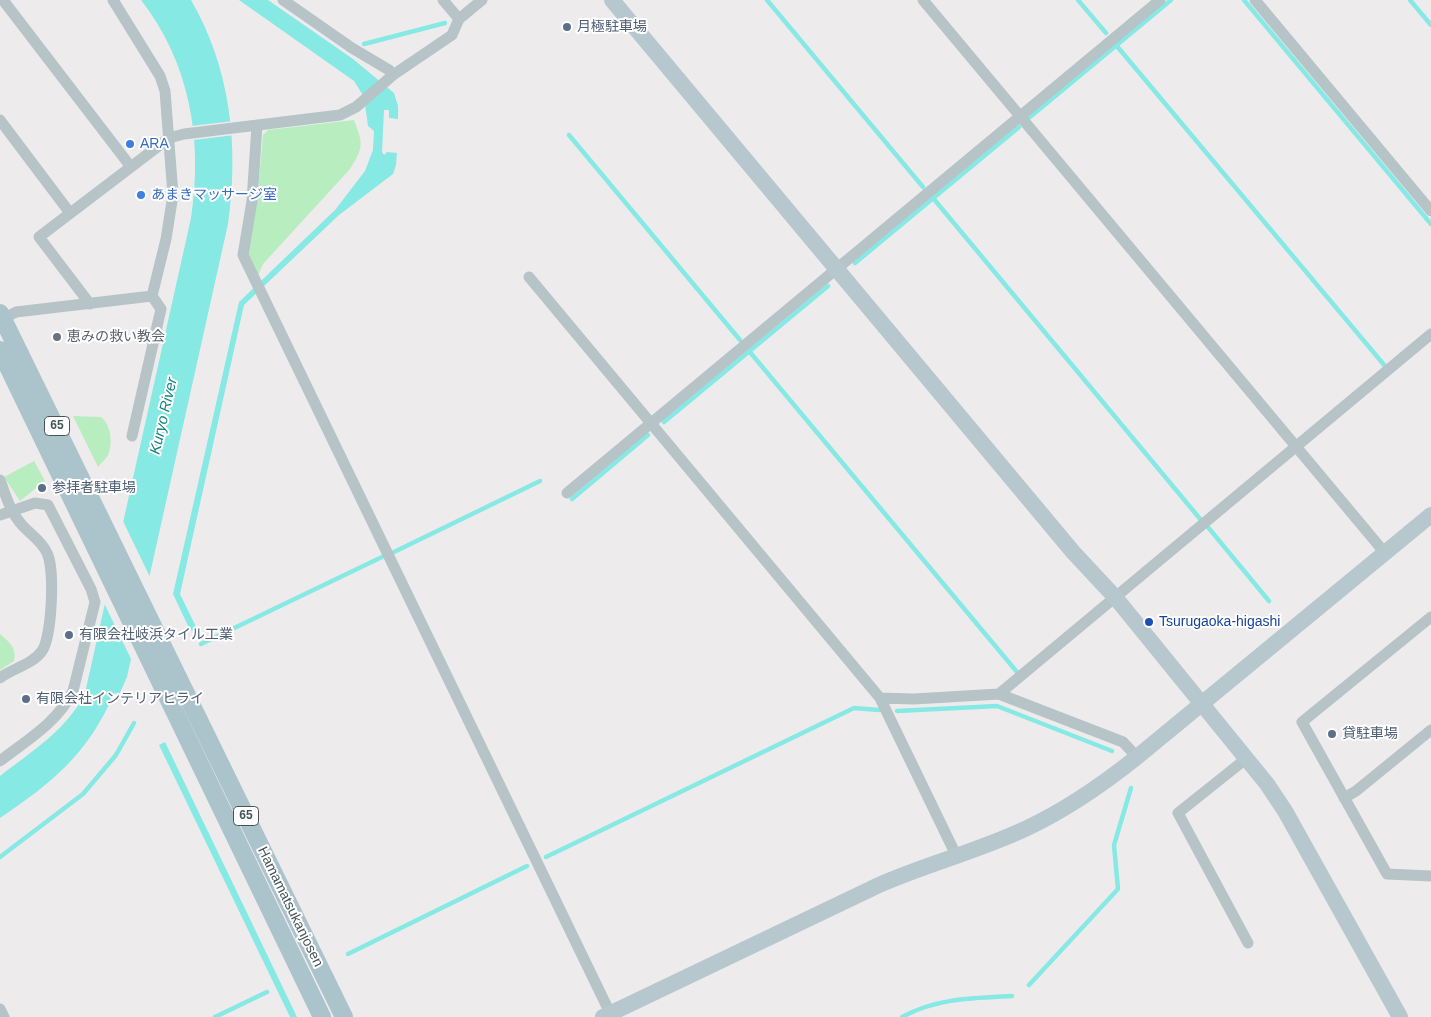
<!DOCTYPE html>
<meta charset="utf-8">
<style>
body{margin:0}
canvas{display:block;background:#eeebec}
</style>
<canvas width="1431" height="1017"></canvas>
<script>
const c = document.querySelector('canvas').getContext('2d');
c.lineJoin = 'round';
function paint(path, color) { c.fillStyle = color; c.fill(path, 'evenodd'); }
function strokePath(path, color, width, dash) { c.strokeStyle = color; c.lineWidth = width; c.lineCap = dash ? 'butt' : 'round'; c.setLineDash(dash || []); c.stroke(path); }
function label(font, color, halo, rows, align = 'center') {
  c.font = font + ' Helvetica,"Noto Sans JP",sans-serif'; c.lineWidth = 4; c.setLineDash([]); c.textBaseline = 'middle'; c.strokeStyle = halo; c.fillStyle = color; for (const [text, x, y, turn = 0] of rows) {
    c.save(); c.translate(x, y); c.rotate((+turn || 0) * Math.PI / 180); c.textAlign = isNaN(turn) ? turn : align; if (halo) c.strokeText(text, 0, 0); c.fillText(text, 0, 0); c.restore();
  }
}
const green = new Path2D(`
 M 354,120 C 363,144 364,147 350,169 L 263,264 L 258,275 L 248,254 L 257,202 L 263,135 L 268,130 Z
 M 73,416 L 101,417 C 111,424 113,444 108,455 C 106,459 101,463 98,467 Z
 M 34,461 L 45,481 L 20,501 L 4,477 Z
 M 0,634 C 9,642 17,647 14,661 L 0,670 Z`);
const water = new Path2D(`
 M 141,0 L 191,0 C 231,69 239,147 228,224 L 127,677 L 119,695 L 114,693 C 89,753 52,783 0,818 L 0,776 C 32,751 67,730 85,693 L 191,218 C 203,140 190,63 141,0 Z
 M 239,0 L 268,0 L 353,59 L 394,93 L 398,106 L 398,119 L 389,118 L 389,110 L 384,110 L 382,152 L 384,155 L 387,152 L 397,153 L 396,165 L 393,174 L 339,215 L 244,305 L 180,594 L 199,633 L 190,630 L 173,594 L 239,302 L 335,210 L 365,171 L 373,150 L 374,131 L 368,126 L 364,97 L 354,81 Z
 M 165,742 L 297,1017 L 290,1017 L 159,745 Z`);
const pier = new Path2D(`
 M 234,121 L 235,135 L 193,140 L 191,126 Z
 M 121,517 L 151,579 L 133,663 L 103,601 Z`);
const stream = new Path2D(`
 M 767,0 L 923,187
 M 1078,0 L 1106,33
 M 1244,0 L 1431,224
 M 1410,0 L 1431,25
 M 364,44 L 445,23
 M 1116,45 L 1385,366
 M 1030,117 L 1171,0
 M 569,135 L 740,340
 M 933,198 L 1201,520
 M 855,263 L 1019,127
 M 749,351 L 1017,672
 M 664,422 L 828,286
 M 572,499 L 648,435
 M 1207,526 L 1269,601
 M 394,552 L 540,481
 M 201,644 L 382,557
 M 897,711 L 997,706 L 1112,751
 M 0,857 L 83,794 L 116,755 L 134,723
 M 546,857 L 854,708 L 879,710
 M 348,954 L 527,866
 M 1029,985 L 1118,889 L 1114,845 L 1131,788
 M 215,1017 L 267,992
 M 902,1017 C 937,998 973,998 1012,996`);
const street = new Path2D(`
 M 3,0 L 131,167
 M 283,0 L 352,48 L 389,70 L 393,75
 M 443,0 L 459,19
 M 923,0 L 1385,553
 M 1255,0 L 1431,211
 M 0,120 L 70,213
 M 257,125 L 252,201 L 243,255 L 612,1017
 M 529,277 L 880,698 L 956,855
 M 90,304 L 39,237 L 169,138 L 184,134 L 340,115 L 356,107 L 393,75 L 452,35 L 459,19 L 482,0
 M 3,319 L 16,312 L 152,296 L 166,239 L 173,195 L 165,91 L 160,76 L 113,0
 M 132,436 L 161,309 L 152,296
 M 0,480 C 6,496 10,512 22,525 C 30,534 42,541 47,553 C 55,569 52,636 42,651 C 32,665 13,668 0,678
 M 567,493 L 1160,0
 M 0,515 L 35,503 L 48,505 L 91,589 L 95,602 L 73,691 C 58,722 27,740 0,761
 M 1431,617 L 1302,722 L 1387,874 L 1431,876
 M 999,694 L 1431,334
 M 880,698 L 914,699 L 999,694 L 1123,742 L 1137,757
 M 1247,758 L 1178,813 L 1248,943
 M 1344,798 L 1356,791 L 1431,730
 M 0,1009 L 4,1017`);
const secondary = new Path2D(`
 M 612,0 L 1073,552 L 1115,597 L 1267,784 L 1285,811 L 1400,1017
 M 603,1017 L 879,885 C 927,864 978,851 1025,829 C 1066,810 1102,785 1137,757 L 1431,515`);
const primary = new Path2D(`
 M 0,313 L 344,1017
 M 0,350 L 322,1017`);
const markers = [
 [567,27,5,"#5c6f8a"],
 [130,144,5,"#3f7fe0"],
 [141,195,5,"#3f7fe0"],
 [57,337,5,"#6b7280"],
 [42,488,5,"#5c6f8a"],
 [1149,622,5,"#1a4fb4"],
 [69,635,5,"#5c6f8a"],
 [26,699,5,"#5c6f8a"],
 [1332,734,5,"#5c6f8a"]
];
const shields = [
 [57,426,25],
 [246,816,25]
];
const shieldNames = [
 ["65",57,426],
 ["65",246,816]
];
const serviceNames = [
 ["月極駐車場",577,27],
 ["参拝者駐車場",52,488],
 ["有限会社岐浜タイル工業",79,635],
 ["有限会社インテリアヒライ",36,699],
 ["貸駐車場",1342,734]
];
const shopNames = [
 ["ARA",140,144],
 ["あまきマッサージ室",151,195]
];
const worshipNames = [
 ["恵みの救い教会",67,337]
];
const transitNames = [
 ["Tsurugaoka-higashi",1159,622]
];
const streetNames = [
 ["Hamamatsukanjosen",290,907,64]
];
const waterNames = [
 ["Kuryo River",164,416,-77]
];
paint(green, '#b8edbf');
paint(water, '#86e9e4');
paint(pier, '#eeebec');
strokePath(stream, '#86e9e4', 4.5);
strokePath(street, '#b6c4c8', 11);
strokePath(secondary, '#b6c8ce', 16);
strokePath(primary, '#abc3cb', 18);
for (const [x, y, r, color] of markers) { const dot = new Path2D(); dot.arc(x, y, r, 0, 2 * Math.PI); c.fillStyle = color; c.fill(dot); strokePath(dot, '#fff', 2); }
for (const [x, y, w] of shields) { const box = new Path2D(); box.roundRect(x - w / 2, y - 9.5, w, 19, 4); c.fillStyle = '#fff'; c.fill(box); strokePath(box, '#445458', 1); }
label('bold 12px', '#445458', null, shieldNames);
label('14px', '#4e5e75', '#fff', serviceNames, 'left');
label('14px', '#366cbe', '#fff', shopNames, 'left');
label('14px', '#5b616d', '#fff', worshipNames, 'left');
label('14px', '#164399', '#fff', transitNames, 'left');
label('14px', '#445458', '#fff', streetNames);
label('italic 15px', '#0f847f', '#fff', waterNames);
</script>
